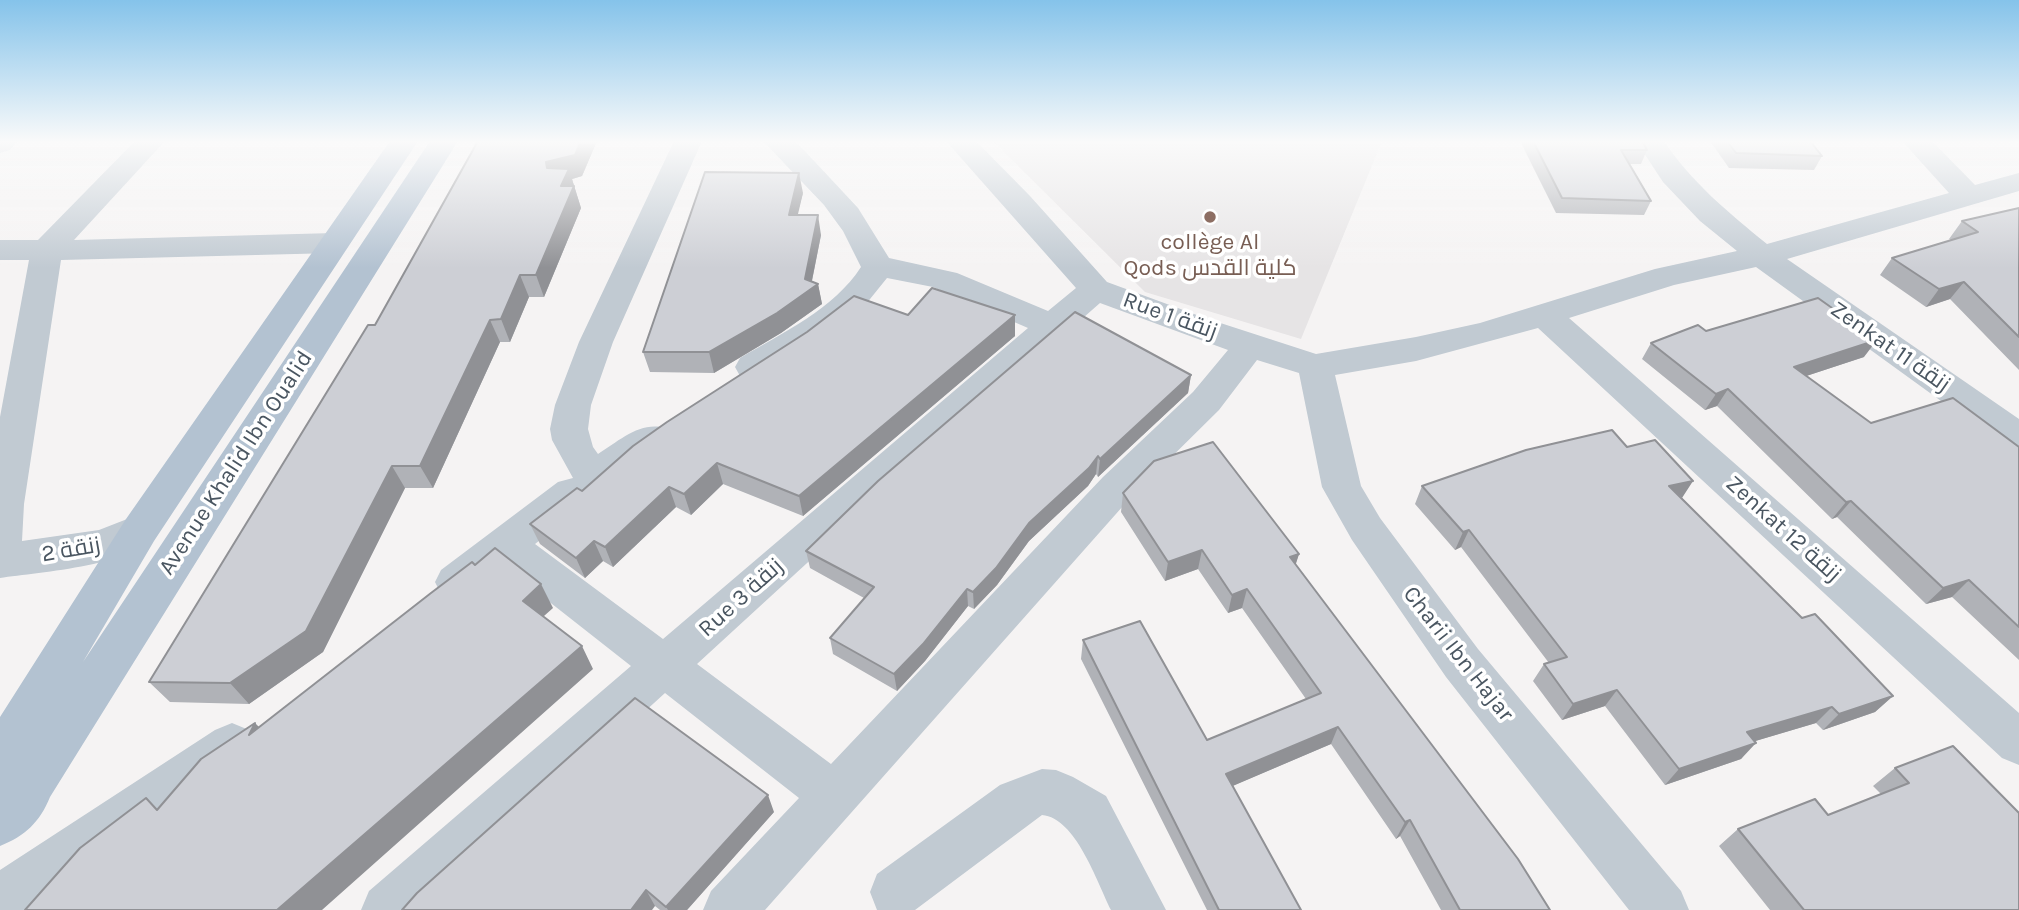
<!DOCTYPE html>
<meta charset="utf-8">
<style>
body{margin:0}
canvas{display:block;background:#f5f3f3}
</style>
<canvas width="2019" height="910"></canvas>
<script>
const c = document.querySelector('canvas').getContext('2d');
c.lineJoin = 'round';
function paint(path, color) { c.fillStyle = color; c.fill(path, 'evenodd'); }
function strokePath(path, color, width, dash) { c.strokeStyle = color; c.lineWidth = width; c.lineCap = dash ? 'butt' : 'round'; c.setLineDash(dash || []); c.stroke(path); }
function label(font, color, halo, rows, align = 'center') {
  c.font = font + ' Karla,Cairo,sans-serif'; c.lineWidth = 7; c.setLineDash([]); c.textBaseline = 'middle'; c.strokeStyle = halo; c.fillStyle = color; for (const [text, x, y, turn = 0] of rows) {
    c.save(); c.translate(x, y); c.rotate((+turn || 0) * Math.PI / 180); c.textAlign = isNaN(turn) ? turn : align; if (halo) c.strokeText(text, 0, 0); c.fillText(text, 0, 0); c.restore();
  }
}
const education = new Path2D(`
 M 993,141 L 1382,141 L 1301,339 L 1145,292 Z`);
const minor = new Path2D(`
 M 0,141 L 18,141 L 10,150 L 0,153 Z
 M 135,141 L 165,141 L 74,240 L 334,233 L 345,236 L 350,243 L 345,250 L 334,253 L 61,260 L 24,504 L 22,541 L 99,530 L 140,514 L 154,519 L 160,530 C 141,566 39,572 0,578 L 0,417 L 29,260 L 0,260 L 0,240 L 38,240 Z
 M 674,141 L 702,141 L 613,342 L 591,405 L 588,429 L 593,447 L 598,454 C 619,441 640,421 665,428 L 671,438 L 665,448 L 607,487 L 591,491 L 586,504 L 535,544 L 663,639 L 1028,328 L 933,287 L 887,278 L 866,304 L 816,344 L 766,376 L 753,379 L 740,376 L 735,367 L 740,358 C 782,333 834,309 861,267 L 843,231 L 824,205 L 763,141 L 794,141 L 802,148 L 858,208 L 889,258 L 957,273 L 1048,311 L 1076,288 L 946,141 L 976,141 L 1030,196 L 1107,282 L 1205,318 L 1316,354 L 1416,337 L 1480,323 L 1655,269 L 1737,251 L 1700,221 L 1663,182 L 1636,141 L 1664,141 C 1692,183 1729,213 1767,244 L 1949,193 L 1902,141 L 1932,141 L 1975,185 L 2019,173 L 2019,191 L 1787,259 L 2019,419 L 2019,452 L 2006,448 L 1756,267 L 1674,285 L 1569,318 L 2019,713 L 2019,765 L 2002,758 L 1538,328 L 1416,361 L 1335,375 L 1361,486 L 1380,518 L 1478,649 L 1681,891 L 1689,910 L 1629,910 L 1446,677 L 1352,540 L 1322,487 L 1299,373 L 1257,360 L 1219,410 L 1131,497 L 765,910 L 703,910 L 711,891 L 799,798 L 665,693 L 427,910 L 361,910 L 369,891 L 631,666 L 505,567 C 483,585 470,604 441,594 L 435,582 L 441,570 L 558,482 L 573,478 L 552,440 L 550,429 L 555,405 L 579,342 ZM 1100,303 L 1228,350 L 1193,392 L 1103,477 L 831,764 L 697,664 L 879,497 Z
 M 232,723 L 249,730 L 256,745 L 249,760 L 33,910 L 0,910 L 0,870 L 215,730 Z
 M 1042,769 L 1056,770 L 1073,777 L 1106,796 L 1166,910 L 1111,910 C 1097,882 1076,818 1042,815 L 915,910 L 877,910 L 870,892 L 877,874 L 1000,785 Z`);
const major = new Path2D(`
 M 390,141 L 418,141 L 154,541 L 83,662 L 430,141 L 458,141 L 50,797 C 40,822 25,836 0,846 L 0,717 L 126,519 Z`);
const wall = new Path2D(`
 M 478,141 L 597,141 L 582,176 L 572,179 L 581,208 L 544,297 L 529,297 L 510,342 L 500,342 L 433,488 L 405,488 L 323,652 L 249,704 L 170,702 L 149,682 L 375,325 Z
 M 1520,141 L 1642,141 L 1647,150 L 1641,164 L 1630,164 L 1651,201 L 1644,215 L 1556,213 Z
 M 1710,141 L 1810,141 L 1822,156 L 1814,170 L 1729,168 Z
 M 803,193 L 797,215 L 821,235 L 812,281 L 818,284 L 822,304 L 781,333 L 714,373 L 650,372 L 643,352 Z
 M 2019,208 L 2019,370 L 1950,299 L 1926,307 L 1880,275 L 1892,258 L 1951,240 L 1949,239 L 1962,221 Z
 M 908,315 L 1015,336 L 803,516 L 723,484 L 691,515 L 676,507 L 613,567 L 603,561 L 585,578 L 540,544 L 530,524 L 582,491 Z
 M 1706,331 L 1864,357 L 1806,376 L 1871,423 L 2019,447 L 2019,660 L 1952,597 L 1926,604 L 1837,517 L 1832,519 L 1717,406 L 1705,410 L 1642,359 L 1651,343 Z
 M 1191,375 L 1188,393 L 1098,477 L 1096,474 L 1088,486 L 1029,541 L 997,585 L 974,609 L 968,606 L 925,661 L 897,691 L 833,654 L 830,638 L 864,598 L 810,568 L 806,551 Z
 M 1422,486 L 1682,498 L 1802,618 L 1893,696 L 1875,712 L 1823,730 L 1816,723 L 1755,741 L 1741,759 L 1665,785 L 1605,706 L 1562,720 L 1533,681 L 1544,664 L 1549,663 L 1461,547 L 1455,550 L 1415,504 Z
 M 1123,493 L 1299,554 L 1295,565 L 1550,910 L 1441,910 L 1400,836 L 1396,839 L 1331,744 L 1232,786 L 1301,910 L 1207,910 L 1081,659 L 1083,640 L 1207,740 L 1306,699 L 1242,608 L 1228,613 L 1198,569 L 1165,581 L 1121,512 Z
 M 1895,768 L 2019,813 L 2019,910 L 1770,910 L 1719,846 L 1738,829 L 1828,815 L 1881,794 L 1873,786 Z
 M 774,812 L 687,910 L 660,910 L 655,906 L 402,910 Z`);
const shadedWall = new Path2D(`
 M 581,141 L 597,141 L 582,176 L 572,179 L 581,208 L 544,297 L 536,275 L 547,168 L 546,162 Z
 M 799,173 L 803,193 L 793,235 L 789,215 Z
 M 818,215 L 821,235 L 810,290 L 818,284 L 822,304 L 781,333 L 714,373 L 709,352 L 805,279 Z
 M 520,275 L 529,297 L 510,342 L 501,319 Z
 M 1964,282 L 1950,299 L 1926,307 L 1939,289 Z
 M 1015,315 L 1015,336 L 803,516 L 799,496 Z
 M 490,320 L 500,342 L 433,488 L 420,466 Z
 M 1877,340 L 1864,357 L 1782,384 L 1794,367 Z
 M 1191,375 L 1188,393 L 1098,477 L 1100,459 Z
 M 1728,389 L 1717,406 L 1705,410 L 1716,394 Z
 M 1098,456 L 1096,474 L 1088,486 L 1029,541 L 997,585 L 974,609 L 973,592 L 1029,523 Z
 M 717,463 L 723,484 L 691,515 L 684,494 Z
 M 392,466 L 405,488 L 323,652 L 249,704 L 230,683 Z
 M 1693,481 L 1682,498 L 1669,486 Z
 M 669,487 L 676,507 L 613,567 L 605,547 Z
 M 1851,501 L 1837,517 L 1832,519 L 1846,502 Z
 M 1469,530 L 1461,547 L 1455,550 L 1463,532 Z
 M 594,541 L 603,561 L 585,578 L 576,558 Z
 M 1202,550 L 1198,569 L 1165,581 L 1168,562 Z
 M 1299,554 L 1293,573 L 1290,557 Z
 M 1969,580 L 1952,597 L 1926,604 L 1943,588 Z
 M 541,584 L 553,608 L 535,624 L 523,601 Z
 M 967,589 L 968,606 L 925,661 L 897,691 L 894,674 Z
 M 1247,589 L 1242,608 L 1228,613 L 1232,595 Z
 M 582,646 L 593,669 L 322,910 L 277,910 Z
 M 1617,690 L 1605,706 L 1562,720 L 1573,704 Z
 M 1893,696 L 1875,712 L 1823,730 L 1839,714 Z
 M 1832,707 L 1816,723 L 1732,748 L 1747,732 Z
 M 255,723 L 277,745 L 249,735 Z
 M 1338,727 L 1331,744 L 1221,791 L 1226,774 Z
 M 1756,743 L 1741,759 L 1665,785 L 1679,769 Z
 M 768,795 L 774,812 L 687,910 L 668,910 L 666,907 Z
 M 1410,820 L 1400,836 L 1396,839 L 1405,822 Z
 M 646,890 L 655,906 L 652,910 L 631,910 Z`);
const building = new Path2D(`
 M 478,141 L 581,141 L 575,155 L 546,162 L 547,168 L 569,169 L 561,186 L 574,186 L 536,275 L 520,275 L 501,319 L 490,320 L 420,466 L 392,466 L 306,631 L 230,683 L 149,682 L 368,325 L 375,325 Z
 M 1533,141 L 1642,141 L 1647,150 L 1621,150 L 1651,201 L 1562,198 Z
 M 1727,141 L 1810,141 L 1822,156 L 1736,153 Z
 M 705,172 L 799,173 L 789,215 L 818,215 L 805,279 L 818,284 L 777,313 L 709,352 L 643,352 Z
 M 2019,208 L 2019,337 L 1964,282 L 1939,289 L 1892,258 L 1978,232 L 1962,221 Z
 M 932,288 L 1015,315 L 799,496 L 717,463 L 684,494 L 669,487 L 605,547 L 594,541 L 576,558 L 530,524 L 577,488 L 582,491 L 633,446 L 667,422 L 807,332 L 854,296 L 908,315 Z
 M 1818,298 L 1877,340 L 1794,367 L 1871,423 L 1953,398 L 2019,447 L 2019,627 L 1969,580 L 1943,588 L 1851,501 L 1846,502 L 1728,389 L 1716,394 L 1651,343 L 1698,325 L 1706,331 Z
 M 1075,312 L 1191,375 L 1100,459 L 1098,456 L 1089,468 L 1029,523 L 996,568 L 973,592 L 967,589 L 923,644 L 894,674 L 830,638 L 874,587 L 806,551 L 878,481 Z
 M 1612,430 L 1627,447 L 1655,440 L 1693,481 L 1669,486 L 1802,618 L 1815,614 L 1893,696 L 1839,714 L 1832,707 L 1747,732 L 1756,743 L 1679,769 L 1617,690 L 1573,704 L 1544,664 L 1567,657 L 1469,530 L 1463,532 L 1422,486 L 1526,450 Z
 M 1213,442 L 1299,554 L 1290,557 L 1518,859 L 1550,910 L 1460,910 L 1410,820 L 1405,822 L 1338,727 L 1226,774 L 1301,910 L 1219,910 L 1083,640 L 1140,621 L 1207,740 L 1321,693 L 1247,589 L 1232,595 L 1202,550 L 1168,562 L 1123,493 L 1154,461 Z
 M 495,548 L 541,584 L 523,601 L 582,646 L 277,910 L 25,910 L 80,848 L 146,798 L 157,810 L 201,759 L 255,723 L 249,735 L 431,593 L 472,562 L 475,565 Z
 M 635,698 L 768,795 L 666,907 L 646,890 L 631,910 L 402,910 L 417,893 Z
 M 1953,746 L 2019,813 L 2019,910 L 1804,910 L 1738,829 L 1815,799 L 1828,815 L 1909,783 L 1895,768 Z`);
const markers = [
 [1210,217,7,"#8d6e63"]
];
const educationNames = [
 ["collège Al",1210,242],
 ["Qods كلية القدس",1210,268]
];
const streetNames = [
 ["Rue 1 زنقة",1170,316,20],
 ["Zenkat 11 زنقة",1890,347,35],
 ["Avenue Khalid Ibn Oualid",236,463,-57],
 ["Zenkat 12 زنقة",1783,529,42],
 ["زنقة 2",71,550,-10],
 ["Rue 3 زنقة",741,598,-42],
 ["Charii Ibn Hajar",1458,654,52]
];
paint(education, '#e6e4e5');
paint(minor, '#c1cad2');
paint(major, '#b3c2d1');
paint(wall, '#b0b2b7');
paint(shadedWall, '#909195');
paint(building, '#cdcfd5');
strokePath(building, '#909195', 2);
const sky = c.createLinearGradient(0, 0, 0, 268);
sky.addColorStop(0, '#85c3ea');
sky.addColorStop(0.53, '#fafafa');
sky.addColorStop(1, '#fafafa00');
c.fillStyle = sky;
c.fillRect(0, 0, 2019, 268);
for (const [x, y, r, color] of markers) { const dot = new Path2D(); dot.arc(x, y, r, 0, 2 * Math.PI); c.fillStyle = color; c.fill(dot); strokePath(dot, '#fff', 2.5); }
label('23px', '#785e54', '#fff', educationNames);
label('23px', '#4a5661', '#fff', streetNames);
</script>
